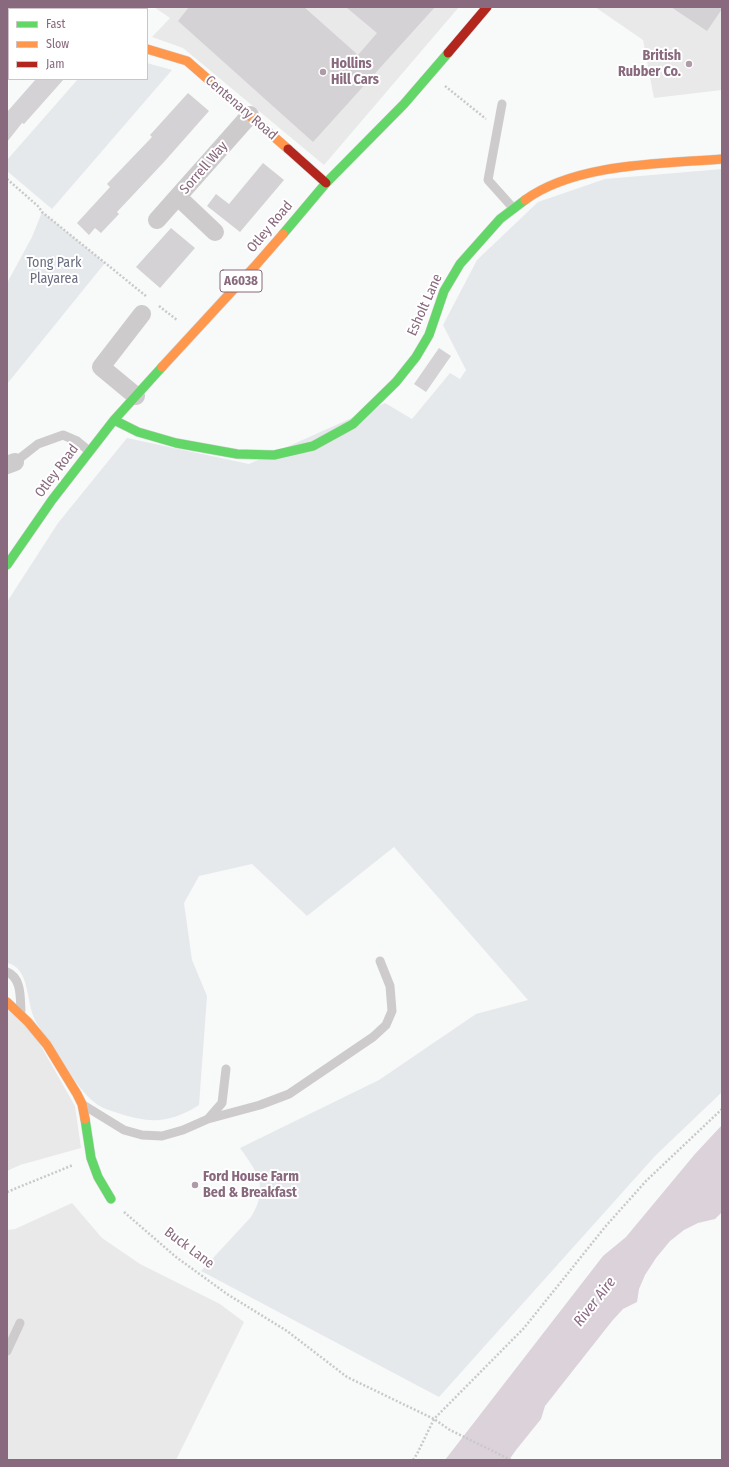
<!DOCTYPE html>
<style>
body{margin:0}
#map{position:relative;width:729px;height:1467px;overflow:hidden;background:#f8f9f9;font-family:"Fira Sans Condensed",sans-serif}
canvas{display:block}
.frame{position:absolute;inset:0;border:8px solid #88697d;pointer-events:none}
.legend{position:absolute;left:8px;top:8px;width:140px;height:72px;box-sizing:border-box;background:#fff;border:1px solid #cfc3cb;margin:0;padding:5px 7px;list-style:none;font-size:12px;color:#88697d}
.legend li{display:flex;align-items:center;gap:8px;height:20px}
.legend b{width:20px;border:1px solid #cfc3cb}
</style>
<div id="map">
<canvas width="729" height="1467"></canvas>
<div class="frame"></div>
<ul class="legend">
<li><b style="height:5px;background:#63d668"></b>Fast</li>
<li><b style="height:5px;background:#ff974d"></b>Slow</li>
<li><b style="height:5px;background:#b3261e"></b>Jam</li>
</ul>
</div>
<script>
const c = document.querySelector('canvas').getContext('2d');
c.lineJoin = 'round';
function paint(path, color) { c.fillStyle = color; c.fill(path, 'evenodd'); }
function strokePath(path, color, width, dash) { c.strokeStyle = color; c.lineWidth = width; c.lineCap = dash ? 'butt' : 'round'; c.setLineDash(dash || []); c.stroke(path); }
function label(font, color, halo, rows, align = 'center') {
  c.font = font + ' "Fira Sans Condensed",sans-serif'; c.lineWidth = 4; c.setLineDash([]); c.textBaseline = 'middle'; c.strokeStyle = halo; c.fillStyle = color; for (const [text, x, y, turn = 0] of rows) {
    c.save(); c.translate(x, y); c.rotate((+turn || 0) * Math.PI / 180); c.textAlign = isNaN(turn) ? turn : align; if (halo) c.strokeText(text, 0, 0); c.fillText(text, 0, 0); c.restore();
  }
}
const built = new Path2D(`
 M 154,7 L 459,7 L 324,165 L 183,48 L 152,37 L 170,18 Z
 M 595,7 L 722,7 L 722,90 L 654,98 L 643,40 Z
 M 7,1009 L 33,1032 L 75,1106 L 81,1148 L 20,1165 L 7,1171 Z
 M 72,1203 L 102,1238 L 140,1264 L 220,1304 L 244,1322 L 176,1460 L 7,1460 L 7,1230 L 15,1229 Z`);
const green = new Path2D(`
 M 147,63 L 172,70 L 52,209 L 7,171 L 7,160 L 78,79 L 147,79 Z
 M 722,169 L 722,1092 L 655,1156 L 439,1397 L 201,1271 L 251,1217 C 269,1188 258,1173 240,1148 L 379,1080 L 476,1014 L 528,1000 L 394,847 L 307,916 L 252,864 L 199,876 L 184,903 L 192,960 L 207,996 L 199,1105 C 171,1123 150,1124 118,1113 C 112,1111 104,1109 98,1105 C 80,1093 66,1066 54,1048 C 48,1039 40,1030 35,1020 C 26,1003 30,967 7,963 L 7,602 L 58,523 L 127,438 L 249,464 L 385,403 L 412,419 L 450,373 L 460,379 L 466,370 L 443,325 L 477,260 L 538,202 L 605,179 Z
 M 42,212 L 105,263 L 7,384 L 7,283 L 32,237 Z`);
const water = new Path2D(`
 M 722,1125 L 722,1212 L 715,1219 L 698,1223 L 684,1230 L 670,1241 L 656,1258 L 645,1275 L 639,1289 L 637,1302 L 623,1309 L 612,1321 L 545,1406 L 541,1419 L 516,1450 L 509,1460 L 445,1460 L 603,1256 L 626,1237 L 695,1154 Z`);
const building = new Path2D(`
 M 189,7 L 304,7 L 358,55 L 377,33 L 346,7 L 435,7 L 313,142 L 178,21 Z
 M 671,7 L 722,7 L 722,9 L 707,31 Z
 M 36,79 L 64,79 L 24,124 L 22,123 L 7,142 L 7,112 Z
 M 188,93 L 209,111 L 164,162 L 117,212 L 119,214 L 101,233 L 95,228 L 89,235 L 77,223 L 110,187 L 107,184 L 152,137 L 150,135 Z
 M 263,163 L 284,180 L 240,232 L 207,206 L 216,194 L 229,204 Z
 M 171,228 L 195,248 L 160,288 L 136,267 Z
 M 439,348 L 451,356 L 426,392 L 414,384 Z`);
const path = new Path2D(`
 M 445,86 L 486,119
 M 7,179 L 39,207 L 42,212 L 146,296
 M 159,306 L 177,320
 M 7,1192 L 73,1165
 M 124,1212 L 176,1257 L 227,1294 L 287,1331 L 347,1377 L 434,1419 L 450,1430 L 511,1460
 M 413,1460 L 417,1454 L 434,1419 L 524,1328 L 605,1227 L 646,1181 L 722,1109`);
const lane = new Path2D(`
 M 502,104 L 488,180 L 514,209
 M 15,462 L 38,444 L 63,435 L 77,441 L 89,451
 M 7,972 C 22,978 20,998 21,1011
 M 85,1106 L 124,1130 L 142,1135 L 162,1136 L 183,1130 L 208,1119 L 222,1103 L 226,1069
 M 208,1119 L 260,1105 L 289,1094 L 373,1037 L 386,1025 L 392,1011 L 390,986 L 380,961
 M 7,1351 L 20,1323`);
const street = new Path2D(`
 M 14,7 L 20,9
 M 7,63 L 9,61
 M 178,197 L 215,232
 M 157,220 L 250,115
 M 136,396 L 101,367 L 142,314
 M 7,465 L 15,462`);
const fast = new Path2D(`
 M 283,234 L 326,183 L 404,104 L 448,53
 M 114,420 L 138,432 L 176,443 L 237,454 L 274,455 L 313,446 L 353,424 L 396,382 L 416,357 L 429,335 L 444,291 L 460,264 L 500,219 L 525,200
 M 7,565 L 52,500 L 114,420 L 162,367
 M 85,1119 L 91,1158 L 98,1177 L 111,1199`);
const slow = new Path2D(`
 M 147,49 L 187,61 L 288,149
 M 525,200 C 576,163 661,164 722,159
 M 162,367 L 256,265 L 283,234
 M 7,1002 L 28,1022 L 47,1045 L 77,1094 L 82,1104 L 85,1119`);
const jam = new Path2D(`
 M 448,53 L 487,7
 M 288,149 L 326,183`);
const markers = [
 [689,64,4,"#af9ba8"],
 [323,72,4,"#af9ba8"],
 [195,1185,4,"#af9ba8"]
];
const shields = [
 [241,281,42]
];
const shieldNames = [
 ["A6038",241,281]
];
const poiNames = [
 ["British",681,56,"right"],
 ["Rubber Co.",681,72,"right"],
 ["Hollins",331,64],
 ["Hill Cars",331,80],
 ["Ford House Farm",203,1177],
 ["Bed & Breakfast",203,1193]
];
const streetNames = [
 ["Centenary Road",241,108,41],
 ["Sorrell Way",204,168,-49],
 ["Otley Road",270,227,-50],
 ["Esholt Lane",425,305,-66],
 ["Otley Road",57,471,-53],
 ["Buck Lane",189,1248,37]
];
const parkNames = [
 ["Tong Park",54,263],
 ["Playarea",54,279]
];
const waterNames = [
 ["River Aire",595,1302,-52]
];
paint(built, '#eae9ea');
paint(green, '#e6e9ec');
paint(water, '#dbd2da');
paint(building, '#d4d2d4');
strokePath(fast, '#d6d5d6', 10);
strokePath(slow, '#d6d5d6', 10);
strokePath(jam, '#d6d5d6', 10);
strokePath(path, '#cac9c9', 2.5, [2, 2]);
strokePath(lane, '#cecbcd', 9);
strokePath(street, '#cecbcd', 18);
strokePath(fast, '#63d668', 9);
strokePath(slow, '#ff974d', 9);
strokePath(jam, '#b3261e', 9);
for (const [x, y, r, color] of markers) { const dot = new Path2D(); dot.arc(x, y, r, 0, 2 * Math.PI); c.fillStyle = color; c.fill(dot); strokePath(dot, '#fff', 1.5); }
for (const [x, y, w] of shields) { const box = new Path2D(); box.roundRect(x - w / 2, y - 11, w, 22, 3); c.fillStyle = '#fff'; c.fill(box); strokePath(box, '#88697d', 1); }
label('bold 13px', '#88697d', null, shieldNames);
label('bold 14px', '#88697d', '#fff', poiNames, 'left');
label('14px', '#88697d', '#fff', streetNames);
label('14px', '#686e7f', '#fff', parkNames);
label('italic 15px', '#8a6a84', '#fff', waterNames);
</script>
